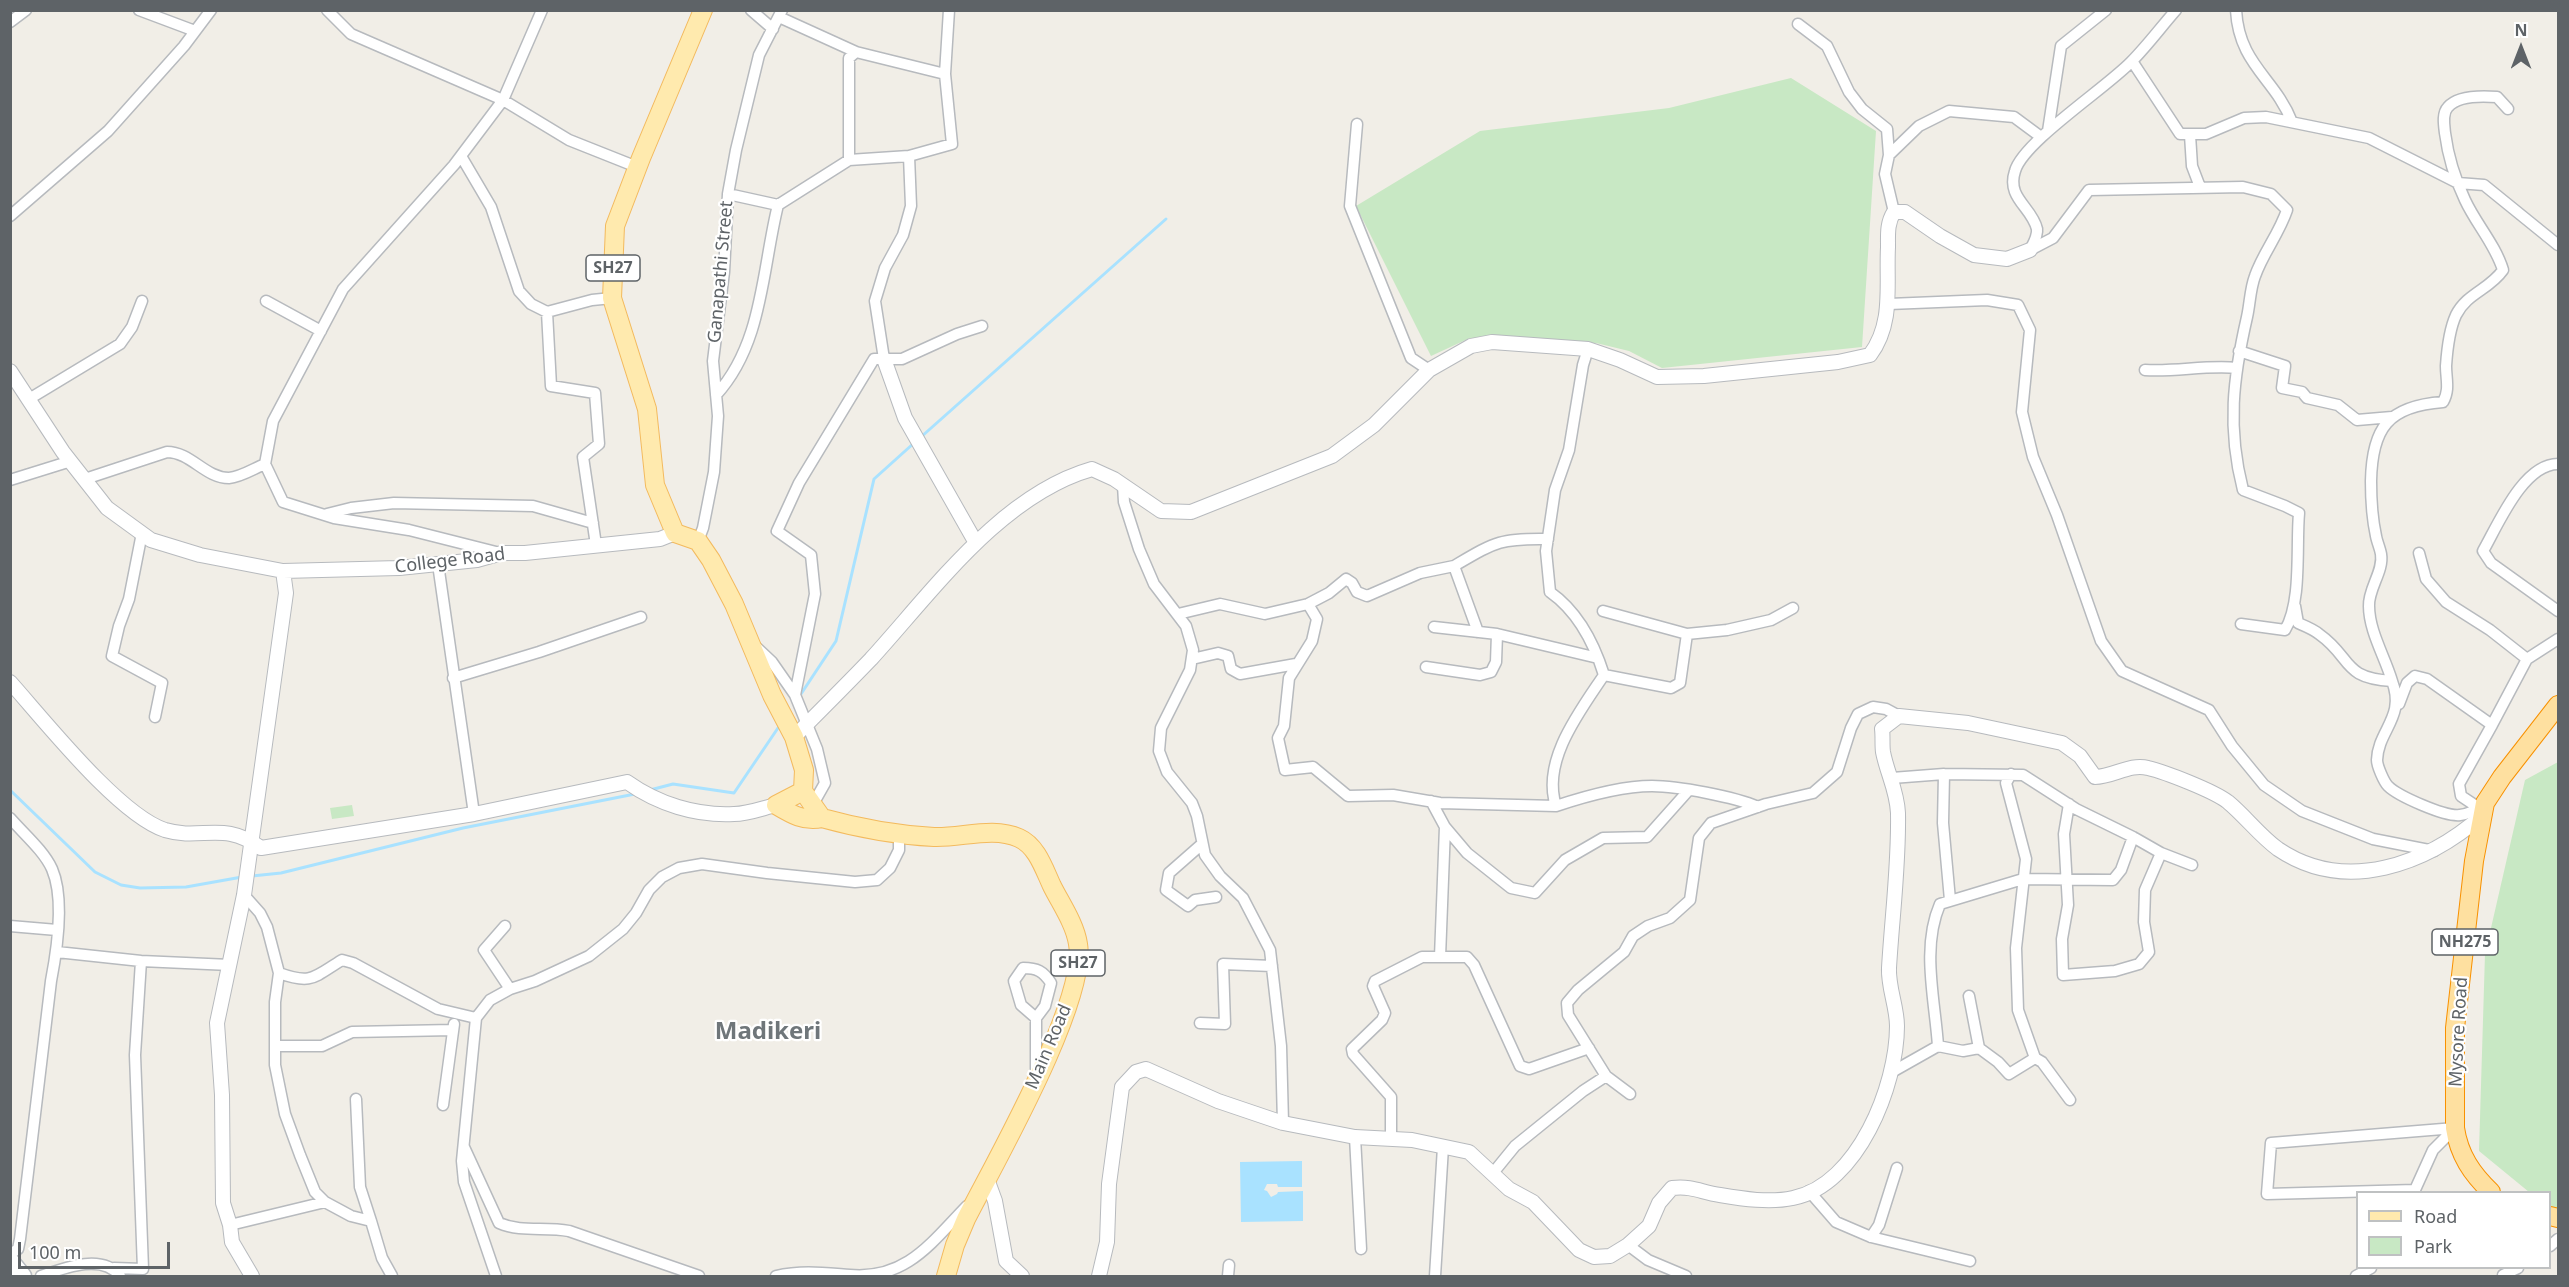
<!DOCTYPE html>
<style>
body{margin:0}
#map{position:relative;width:2569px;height:1287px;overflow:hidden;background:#f1eee7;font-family:"Noto Sans",sans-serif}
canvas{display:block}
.frame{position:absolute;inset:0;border:12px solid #5e6367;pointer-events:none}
.legend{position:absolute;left:2356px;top:1191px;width:195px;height:78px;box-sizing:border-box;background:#fff;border:2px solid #bfc1c2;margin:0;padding:8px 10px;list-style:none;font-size:18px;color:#5e6367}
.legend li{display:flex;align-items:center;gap:12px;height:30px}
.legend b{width:30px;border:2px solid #bfc1c2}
.north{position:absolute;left:2491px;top:18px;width:60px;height:60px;-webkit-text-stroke:4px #fff;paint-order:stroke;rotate:0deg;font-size:16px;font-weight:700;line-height:24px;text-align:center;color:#5e6367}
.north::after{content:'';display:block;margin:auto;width:21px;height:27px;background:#5e6367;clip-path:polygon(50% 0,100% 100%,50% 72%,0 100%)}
.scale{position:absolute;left:18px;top:1242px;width:152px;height:27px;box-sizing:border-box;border:3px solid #5e6367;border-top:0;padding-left:8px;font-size:18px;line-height:21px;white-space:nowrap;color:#5e6367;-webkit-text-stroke:4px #fff;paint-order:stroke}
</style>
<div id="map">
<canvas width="2569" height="1287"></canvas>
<div class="frame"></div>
<ul class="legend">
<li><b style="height:8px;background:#ffeaae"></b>Road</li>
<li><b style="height:16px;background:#c8e8c4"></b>Park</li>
</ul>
<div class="north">N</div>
<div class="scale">100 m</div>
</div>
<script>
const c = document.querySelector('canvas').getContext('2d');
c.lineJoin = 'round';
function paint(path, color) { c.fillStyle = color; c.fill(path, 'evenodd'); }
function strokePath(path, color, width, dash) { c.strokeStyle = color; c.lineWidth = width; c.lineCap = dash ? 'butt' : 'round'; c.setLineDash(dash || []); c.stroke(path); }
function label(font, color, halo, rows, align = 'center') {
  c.font = font + ' "Noto Sans",sans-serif'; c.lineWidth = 4.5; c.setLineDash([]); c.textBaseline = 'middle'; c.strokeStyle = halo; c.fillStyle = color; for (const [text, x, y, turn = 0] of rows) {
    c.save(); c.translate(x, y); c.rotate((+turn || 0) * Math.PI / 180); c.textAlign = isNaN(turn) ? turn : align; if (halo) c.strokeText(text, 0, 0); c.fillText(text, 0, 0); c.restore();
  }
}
const green = new Path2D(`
 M 1791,78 L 1876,131 L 1862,347 L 1662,368 L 1629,351 L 1596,343 L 1470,338 L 1431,356 L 1356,206 L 1480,131 L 1669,108 Z
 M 2558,762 L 2558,1211 L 2550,1207 L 2550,1192 L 2529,1192 L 2479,1151 L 2485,954 L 2525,780 Z
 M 352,805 L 354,816 L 332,819 L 330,808 Z`);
const water = new Path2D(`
 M 1302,1161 L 1302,1187 L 1278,1187 L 1277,1184 L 1267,1184 L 1264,1190 L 1267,1191 L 1271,1197 L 1277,1194 L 1278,1192 L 1303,1191 L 1303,1221 L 1241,1222 L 1240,1162 Z`);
const stream = new Path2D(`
 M 921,437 L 1166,219
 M 799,697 L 836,641 L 874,479 L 914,443
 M 10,790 L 95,872 L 121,885 L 140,888 L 186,887 L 242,877
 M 650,790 L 673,784 L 734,793 L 780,725
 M 252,876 L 281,873 L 463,828 L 635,794`);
const minor = new Path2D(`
 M 139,10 L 195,31
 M 327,10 L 351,34 L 503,100 L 569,140 L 637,167
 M 751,10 L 773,29
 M 2236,10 C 2239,65 2275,78 2292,122
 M 779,17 L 856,52
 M 10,22 L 26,10
 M 1798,24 L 1827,46 L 1849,92 L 1862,109 L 1887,129 L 1889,155 L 1885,174 L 1894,212
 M 2132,61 L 2180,134 L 2206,134 L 2244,118 L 2266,117 L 2369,138 L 2458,183 L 2484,185 L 2558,245
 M 1357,124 L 1350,206 L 1411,358 L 1429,370
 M 2048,131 L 2061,46 L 2106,10
 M 2190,135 L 2192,166 L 2200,187
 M 1889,155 L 1919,126 L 1949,111 L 2014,117 L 2041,137
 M 461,156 L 491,207 L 519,291 L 531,304 L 547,312 L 551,386 L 595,393 L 599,444 L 583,457 L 596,545
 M 849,160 L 909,156 L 952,144 L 945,74
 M 728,194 L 778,205
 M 10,216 L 108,131 L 184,46 L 211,10
 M 2030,250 L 2053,238 L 2089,190 L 2243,187 L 2271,194 L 2287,210 C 2279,234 2263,253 2255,276 C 2250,289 2250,304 2247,317 C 2233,378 2227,428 2243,490 L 2285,506 L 2299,513 C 2296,547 2302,602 2285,630 L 2241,624
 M 2030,250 C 2033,244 2038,236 2037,229 C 2032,207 2006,198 2015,171 C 2023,142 2106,88 2131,62 C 2147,46 2161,27 2176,10
 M 266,301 L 321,331
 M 1889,304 L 1987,300 L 2018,305 L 2030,330 L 2022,412 L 2033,457 L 2057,515 L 2101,641 L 2122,671 L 2209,710 L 2232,746 L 2264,785 L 2302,811 L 2373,839 L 2434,851
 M 547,312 L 592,300 L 612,298
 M 1588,349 L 1583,365 L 1569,450 L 1555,490 L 1546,551 L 1550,592 C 1577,611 1594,643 1604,675 C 1580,711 1541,761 1556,806 C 1586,796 1621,786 1652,786 C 1678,786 1735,797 1758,807
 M 2239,351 L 2285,366 L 2282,388 L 2302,392 L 2307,398 L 2338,405 L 2357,420 L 2392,417
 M 884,359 L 875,301 L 885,268 L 903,235 L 911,206 L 909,156
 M 2145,370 C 2176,372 2206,365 2237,368
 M 716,395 C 763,344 762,269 778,205 L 849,160 L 849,58 L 856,52 L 945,74 L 949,10
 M 29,399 L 120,344 L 132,327 L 142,301
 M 2558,464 C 2523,464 2498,525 2483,551 L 2491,563 L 2558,611
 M 85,479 L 167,452 C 191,452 205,478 229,478 C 241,477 253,469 265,464
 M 10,480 L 71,461
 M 1123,485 L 1124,502 L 1139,549 L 1154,584 L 1186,626 L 1193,650 L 1190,670 L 1161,728 L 1159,751 L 1167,772 L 1192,803 L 1197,816 L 1205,855 L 1220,876 L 1243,898 L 1270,950 L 1281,1046 L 1283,1123
 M 327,514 L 351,508 L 394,503 L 533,506 L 593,523
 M 142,533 L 129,599 L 119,626 L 112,656 L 162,683 L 155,717
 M 698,541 L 703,528 L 714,472 L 718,416 L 713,361 L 724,272 L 728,194 L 736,150 L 759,55 L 782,10
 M 500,553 L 409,530 L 334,518 L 283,502 L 265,464 L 273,421 L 343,289 L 454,165 L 503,100 L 542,10
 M 2419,553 L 2426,579 L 2446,602 L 2490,630 L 2527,659
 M 438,564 L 474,814
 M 1454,566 C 1495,542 1500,538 1548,539
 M 1308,604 L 1317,619 L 1312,641 L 1289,678 L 1284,726 L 1278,738 L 1285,770 L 1313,767 L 1348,796 L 1393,795 L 1440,803 L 1556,806
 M 2295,606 L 2298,623 C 2305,626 2313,629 2319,634 C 2353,658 2341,678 2392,681 C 2406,717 2378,730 2377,760 C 2377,766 2384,782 2388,786 C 2398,796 2445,817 2460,815 C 2468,814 2478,809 2485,804
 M 1603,611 L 1687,634 L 1727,630 L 1771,620 L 1793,608
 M 1178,614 L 1220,604 L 1265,614 L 1308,604 L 1329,593 L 1346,579 L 1352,583 L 1357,592 L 1367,596 L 1420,573 L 1454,566 L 1478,632
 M 1434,627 L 1497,634 L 1598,658
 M 756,647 L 772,662 L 795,695 L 815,594 L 811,555 L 777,531 L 799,483 L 874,359 L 902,359 L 957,334 L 982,326
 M 1192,659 L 1218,653 L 1228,656 L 1231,669 L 1240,674 L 1296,664
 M 1426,667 L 1480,675 L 1491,672 L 1496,662 L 1497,634
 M 1604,675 L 1671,688 L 1680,683 L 1687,634
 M 453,678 L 539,652 L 641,617
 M 2392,681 C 2385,657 2369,631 2369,606 C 2368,589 2384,571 2381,554 C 2380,548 2377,542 2376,536 C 2372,518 2371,499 2371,481 C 2372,428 2388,406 2443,402 C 2450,390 2446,379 2446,366 C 2447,351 2450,328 2456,315 C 2467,293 2489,290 2503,270 C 2495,244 2476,224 2465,200 C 2455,179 2448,156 2445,133 C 2444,125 2442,113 2448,107 C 2458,95 2484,96 2497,97 L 2508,109
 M 795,695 L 817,749 L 825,783 L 812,806
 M 2399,704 L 2407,683 L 2415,676 L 2427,679 L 2492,725 L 2459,784 L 2461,796 L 2479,808
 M 2492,725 L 2527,659 L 2558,639
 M 1944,774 L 1943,823 L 1950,900
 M 2011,774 L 2006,783 L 2026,859 L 2016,948 L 2018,1010 L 2035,1058 L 2042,1062 L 2070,1100
 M 1892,778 L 1944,774 L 2023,775 L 2076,809 L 2133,837 L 2161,853 L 2192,865
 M 1431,801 L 1445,827 L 1467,853 L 1511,888 L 1535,893 L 1565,860 L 1603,838 L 1647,837 L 1688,791
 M 2069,804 L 2064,834 L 2068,905 L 2062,939 L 2063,975 L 2115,971 L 2139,964 L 2149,952 L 2144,922 L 2145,890 L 2161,853
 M 10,818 C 24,834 44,851 52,869 C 65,899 57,950 51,981 L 20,1239 L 18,1249 L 10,1254
 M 1202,844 L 1169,873 L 1166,890 L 1188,906 L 1195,900 L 1216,897
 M 244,895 L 260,913 L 267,927 L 279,973 L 275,1002 L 275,1065 L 285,1114 L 300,1155 L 315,1192 L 325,1202 L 351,1216 L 371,1221 L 382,1258 L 392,1276
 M 10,926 L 57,930
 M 505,926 L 484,950 L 510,989
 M 57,952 L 141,961 L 230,965
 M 1440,957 L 1445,827
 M 279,973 C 312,985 314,977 342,960 L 353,963 L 438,1009 L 476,1018
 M 1969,996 L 1979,1048 L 1998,1062 L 2009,1074 L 2035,1058
 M 1036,1018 L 1045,1006 L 1051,983 C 1043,971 1037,968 1023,968 L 1014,981 L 1021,1005 L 1036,1018 L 1036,1075
 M 1200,1023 L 1225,1024 L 1223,964 L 1272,966
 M 275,1046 L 322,1046 L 352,1032 L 453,1030
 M 1938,1046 L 1963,1051 L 1979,1048
 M 1892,1072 L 1938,1046 C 1935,1000 1921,948 1940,904 L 2023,879 L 2113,880 L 2121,870 L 2133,837
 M 1630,1094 L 1606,1076 L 1568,1015 L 1567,1003 L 1578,990 L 1624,952 L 1633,936 L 1648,926 L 1670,918 L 1690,900 L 1699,838 L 1711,823 L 1766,804 L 1813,793 L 1837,772 L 1851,728 L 1858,714 L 1873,707 L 1886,709 L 1899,716
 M 356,1099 L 360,1187 L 371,1221
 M 443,1105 L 454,1024
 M 1355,1137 L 1361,1249
 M 1391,1139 L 1391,1097 L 1353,1054 L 1352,1049 L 1382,1020 L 1385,1013 L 1373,986 L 1375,981 L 1422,957 L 1467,957 L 1474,965 L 1520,1066 L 1529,1069 L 1589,1048
 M 464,1147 L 499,1223 C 522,1233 545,1226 569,1231 L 699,1276
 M 1493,1173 L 1515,1146 L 1583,1091 L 1606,1076
 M 2415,1190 L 2267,1194 L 2271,1143 L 2455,1128
 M 1809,1191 L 1836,1222 L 1871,1237 L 1970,1261
 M 2414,1192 L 2433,1150 L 2455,1128
 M 230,1225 L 325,1202
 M 1871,1237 L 1879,1225 L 1897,1168
 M 1628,1245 L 1648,1260 L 1686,1276
 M 2550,1246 L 2558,1239
 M 114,1268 L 143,1269 L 135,1055 L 141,961
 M 2503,1275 L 2518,1268
 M 41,1276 C 64,1268 102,1253 120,1276
 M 496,1276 L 464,1182 L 462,1161 L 476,1018 L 490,1000 L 510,989 L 535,981 L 589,956 L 623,929 L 636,913 L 649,890 L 662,877 L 679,868 L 702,864 L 767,873 L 855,882 L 877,880 L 890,868 L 899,850 L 899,834
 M 776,1276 C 802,1270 824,1273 850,1275 C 906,1280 931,1243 967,1206
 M 1228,1276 L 1229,1265
 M 1435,1276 L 1443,1147
 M 2356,1276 L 2371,1268`);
const tertiary = new Path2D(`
 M 884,359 L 905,418 L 976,543
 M 10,371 L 63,452 L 107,508 L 151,540 L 200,555 L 283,571 L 399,568 L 477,560 L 502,553 L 525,553 L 660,539 L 675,533
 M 10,682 C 44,720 119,815 165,830 C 202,841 223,820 261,848 L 474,814 L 627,782 C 658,804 696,816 734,814 C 748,814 763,808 776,805
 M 794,737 C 820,711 846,685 871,659 C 933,591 1001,495 1092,469 L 1114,479 L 1161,511 L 1191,512 L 1332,456 L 1374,425 L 1429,370 L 1471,346 L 1492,342 L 1588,349 L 1620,360 L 1657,377 L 1704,376 L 1838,362 L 1870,355 C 1894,323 1886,285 1888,247 C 1888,234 1887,223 1894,212 L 1905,212 L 1940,236 L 1974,255 L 2007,259 L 2030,250
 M 987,1179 L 995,1201 L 1006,1261 L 1022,1276
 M 252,1276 L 232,1242 L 230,1225 L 223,1203 L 222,1095 L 217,1023 L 244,895 L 286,593 L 283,571
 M 1099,1276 L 1107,1242 L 1109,1184 L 1122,1087 L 1136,1072 L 1146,1069 L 1218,1101 L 1283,1123 L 1355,1137 L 1412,1140 L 1469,1152 L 1509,1189 L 1533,1202 L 1579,1250 L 1594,1257 L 1610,1256 L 1628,1245 L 1649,1226 L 1659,1203 L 1672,1188 C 1694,1186 1700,1192 1720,1195 C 1743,1199 1770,1203 1793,1198 C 1858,1185 1897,1085 1897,1026 C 1897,1007 1888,987 1889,968 C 1892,917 1899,865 1898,813 C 1897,790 1887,773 1883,752 C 1882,745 1883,736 1882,729 L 1899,716 L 1968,723 L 2062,743 L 2080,756 L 2095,777 C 2113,777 2130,763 2148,768 C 2165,772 2214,791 2228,802 C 2245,816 2260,836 2278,849 C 2346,895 2427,864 2483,815`);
const secondary = new Path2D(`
 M 10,1260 L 23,1276`);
const primary = new Path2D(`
 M 703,10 L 641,158 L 615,226 L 612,298 L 647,409 L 655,485 L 675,533 L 698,541 L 711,560 L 734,604 L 772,695 L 794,737 L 804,770 L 803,791
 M 803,791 L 822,818 C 804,822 791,814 776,805 Z
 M 822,818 C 858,828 896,835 934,837 C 962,838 993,826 1019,838 C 1037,846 1044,869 1052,886 C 1061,904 1075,924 1078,944 C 1088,1000 994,1164 966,1219 L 955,1245 L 946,1276`);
const trunk = new Path2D(`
 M 2491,1192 C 2472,1174 2459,1155 2455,1128 L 2455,1028 L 2474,861 L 2485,803 L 2502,777 L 2558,705
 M 2550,1216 L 2558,1218`);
const shields = [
 [613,268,54],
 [2465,942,66],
 [1078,963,54]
];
const shieldNames = [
 ["SH27",613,268],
 ["NH275",2465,942],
 ["SH27",1078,963]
];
const streetNames = [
 ["Ganapathi Street",721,272,-85],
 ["College Road",450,561,-7],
 ["Mysore Road",2459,1032,-87],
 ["Main Road",1049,1047,-67]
];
const districtNames = [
 ["Madikeri",768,1032]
];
paint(green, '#c8e8c4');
paint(water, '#a9e2ff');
strokePath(stream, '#a9e2ff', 3);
strokePath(minor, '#b7babe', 13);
strokePath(tertiary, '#b7babe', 16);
strokePath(secondary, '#b8bcc1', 19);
strokePath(primary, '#f3ba5e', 20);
strokePath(trunk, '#f89100', 20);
strokePath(minor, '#fff', 10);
strokePath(tertiary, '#fff', 14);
strokePath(secondary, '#fff', 16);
strokePath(primary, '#ffeaae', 18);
strokePath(trunk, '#fee0a0', 18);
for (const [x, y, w] of shields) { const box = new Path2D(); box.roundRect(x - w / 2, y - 13, w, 26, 4.5); c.fillStyle = '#fff'; c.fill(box); strokePath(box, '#5e6367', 1.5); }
label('bold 16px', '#5e6367', null, shieldNames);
label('18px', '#5e6367', '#fff', streetNames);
label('bold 24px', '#6f767a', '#fff', districtNames);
</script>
